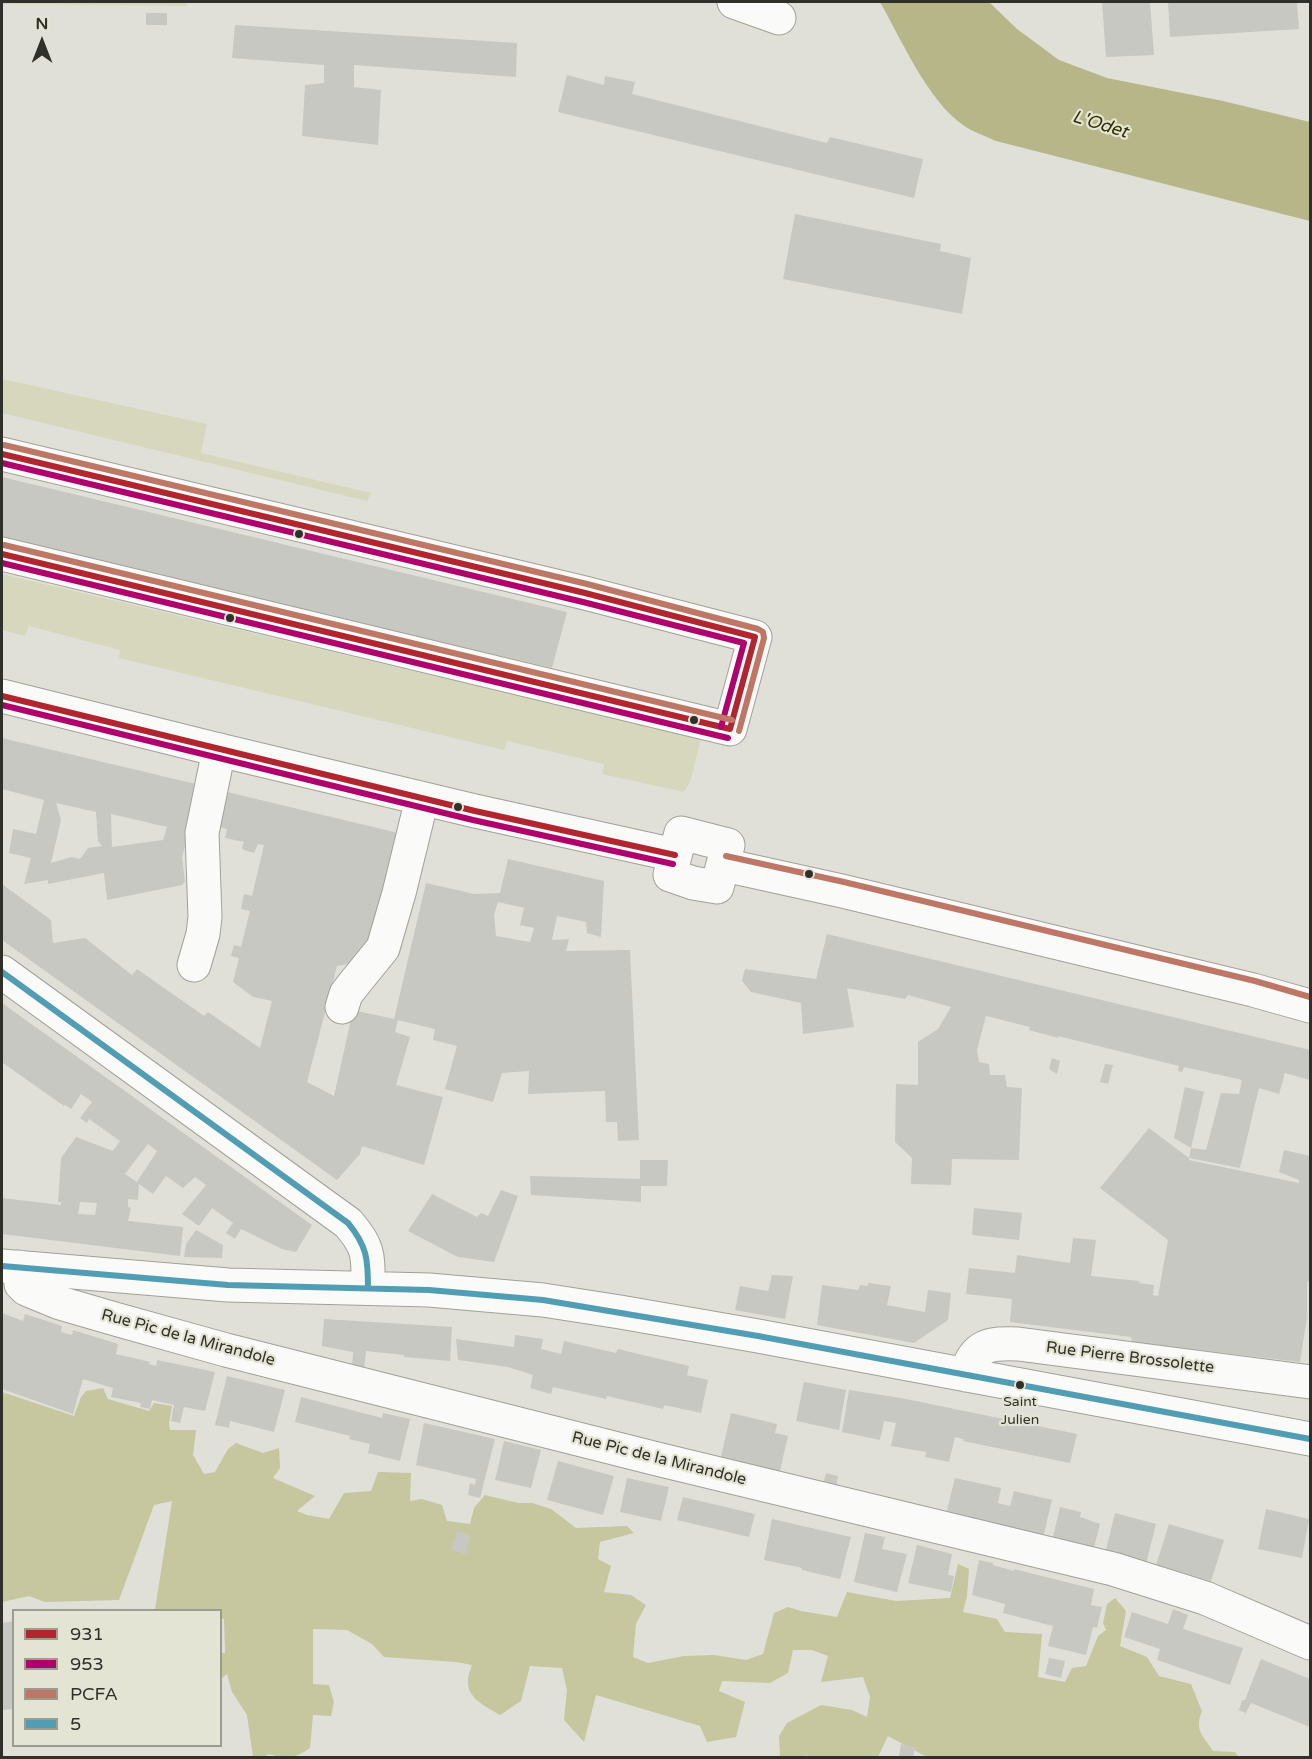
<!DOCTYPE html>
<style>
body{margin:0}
#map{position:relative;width:1312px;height:1759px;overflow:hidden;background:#e0e0d8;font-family:"Varela Round",sans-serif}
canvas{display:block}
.frame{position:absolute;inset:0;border:3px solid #30302a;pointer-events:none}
.legend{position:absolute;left:12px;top:1609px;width:210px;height:138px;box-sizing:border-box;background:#e4e4d4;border:2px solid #9c9c90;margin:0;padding:8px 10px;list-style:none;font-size:18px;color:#30302a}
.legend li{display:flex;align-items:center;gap:12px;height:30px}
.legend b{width:30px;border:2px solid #9c9c90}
.north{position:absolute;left:12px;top:12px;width:60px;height:60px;-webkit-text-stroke:4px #e4e4d4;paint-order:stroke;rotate:0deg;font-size:16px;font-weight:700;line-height:24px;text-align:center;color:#30302a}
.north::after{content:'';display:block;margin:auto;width:21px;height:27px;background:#30302a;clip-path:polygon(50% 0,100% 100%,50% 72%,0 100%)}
</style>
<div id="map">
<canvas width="1312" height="1759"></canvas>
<div class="frame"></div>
<ul class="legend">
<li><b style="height:8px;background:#b0252e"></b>931</li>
<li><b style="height:8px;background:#b0006b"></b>953</li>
<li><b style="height:8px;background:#bd7764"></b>PCFA</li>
<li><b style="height:8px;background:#509db4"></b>5</li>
</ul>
<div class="north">N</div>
</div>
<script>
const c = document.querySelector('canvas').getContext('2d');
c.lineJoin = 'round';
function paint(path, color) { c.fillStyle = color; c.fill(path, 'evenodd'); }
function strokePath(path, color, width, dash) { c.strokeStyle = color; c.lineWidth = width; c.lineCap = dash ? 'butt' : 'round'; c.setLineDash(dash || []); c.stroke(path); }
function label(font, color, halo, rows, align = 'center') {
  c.font = font + ' "Varela Round",sans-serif'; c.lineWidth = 4.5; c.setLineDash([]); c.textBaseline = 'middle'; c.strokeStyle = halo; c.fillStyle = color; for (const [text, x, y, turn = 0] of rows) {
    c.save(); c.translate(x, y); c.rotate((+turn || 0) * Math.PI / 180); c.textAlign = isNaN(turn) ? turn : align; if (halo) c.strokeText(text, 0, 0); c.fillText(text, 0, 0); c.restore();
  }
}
const green = new Path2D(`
 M 2,2 L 186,2 L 187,6 L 2,4 Z
 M 2,379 L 207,424 L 201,453 L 371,493 L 367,501 L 2,413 Z
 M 2,574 L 701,739 L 690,782 L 684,792 L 602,774 L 604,764 L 507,741 L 504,750 L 119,658 L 120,650 L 29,626 L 25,636 L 2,630 Z`);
const forest = new Path2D(`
 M 103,1388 L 108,1399 L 149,1411 L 154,1403 L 172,1406 L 169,1423 L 170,1430 L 196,1430 L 193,1455 L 204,1474 L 215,1472 L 228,1449 L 236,1443 L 263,1453 L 279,1448 L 280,1468 L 273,1478 L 315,1496 L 297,1511 L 307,1515 L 329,1519 L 344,1493 L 371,1491 L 378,1472 L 411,1473 L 410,1501 L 422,1499 L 442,1505 L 447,1521 L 470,1524 L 474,1508 L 485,1495 L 518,1503 L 532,1503 L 551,1509 L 576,1528 L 627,1526 L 634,1533 L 600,1542 L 598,1559 L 611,1566 L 604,1592 L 631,1595 L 646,1605 L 636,1624 L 633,1657 L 648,1663 L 684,1656 L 714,1655 L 746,1660 L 763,1654 L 774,1613 L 788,1607 L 801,1611 L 837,1617 L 847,1592 L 896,1601 L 950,1598 L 958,1564 L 969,1569 L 967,1596 L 963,1612 L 997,1619 L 1005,1632 L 1042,1634 L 1038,1677 L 1065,1682 L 1072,1668 L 1086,1666 L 1098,1636 L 1106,1630 L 1103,1623 L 1107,1604 L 1115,1598 L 1126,1611 L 1120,1646 L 1147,1657 L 1159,1676 L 1191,1684 L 1202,1711 C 1194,1730 1203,1736 1213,1751 L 1235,1752 L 1239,1757 L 927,1757 L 888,1736 L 878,1757 L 809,1758 L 807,1755 L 806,1757 L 780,1757 L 779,1736 L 787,1723 L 821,1705 L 852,1710 L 867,1717 L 870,1697 L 863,1677 L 821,1682 L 828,1656 L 812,1650 L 793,1650 L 788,1673 L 770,1683 L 722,1681 L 719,1691 L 745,1702 L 736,1737 L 707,1742 L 700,1726 L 596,1695 L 584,1742 L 564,1720 L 567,1690 L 562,1668 L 530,1666 L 521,1701 L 500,1715 C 487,1707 466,1698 468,1680 C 468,1675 471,1669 472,1665 L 456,1662 L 384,1657 L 372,1644 L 347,1630 L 313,1629 L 313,1684 L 329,1685 L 334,1702 L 331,1716 L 313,1715 L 310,1748 C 294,1759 287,1759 268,1754 L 265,1757 L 253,1757 L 247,1715 L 232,1692 L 227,1674 L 221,1679 L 221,1653 L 225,1653 L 224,1619 L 221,1618 L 220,1610 L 155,1610 L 172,1501 L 154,1505 L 119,1600 L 45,1602 L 29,1596 L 2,1602 L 2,1392 L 74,1416 L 81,1397 L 86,1391 Z`);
const water = new Path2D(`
 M 880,2 L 989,2 L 1017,29 L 1059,60 L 1107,78 L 1223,101 L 1310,122 L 1310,221 L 996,141 C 986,136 972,132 963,125 C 928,101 901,39 880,2 Z`);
const building = new Path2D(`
 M 1102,2 L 1150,2 L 1154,55 L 1106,57 Z
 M 1168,2 L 1297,2 L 1299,29 L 1170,37 Z
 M 146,13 L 167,13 L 167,25 L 146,25 Z
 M 235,25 L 517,43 L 516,77 L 354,65 L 354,87 L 381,90 L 378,145 L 302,136 L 305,85 L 324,83 L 324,65 L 232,58 Z
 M 567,75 L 604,85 L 605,76 L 635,82 L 632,94 L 827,143 L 830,137 L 923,159 L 914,198 L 558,112 Z
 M 795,214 L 941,244 L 940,251 L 971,258 L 962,314 L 783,279 Z
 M 2,477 L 567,612 L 552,668 L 2,540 Z
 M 2,738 L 200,785 L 182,858 L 185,881 L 182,885 L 107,900 L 104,873 L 48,884 L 48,880 L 24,884 L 31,858 L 9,853 L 13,829 L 36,834 L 44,800 L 2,789 ZM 56,803 L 96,812 L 98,841 L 102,846 L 88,848 L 80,859 L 72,857 L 51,863 L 61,820 ZM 111,814 L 167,827 L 163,840 L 112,847 Z
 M 219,790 L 398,833 L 370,944 L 354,963 L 337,966 L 307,1082 L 334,1096 L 353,1010 L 394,1019 L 426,883 L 474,894 L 500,893 L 508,859 L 604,881 L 601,937 L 587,933 L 586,922 L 557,916 L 552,940 L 569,939 L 566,951 L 630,950 L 639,1140 L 618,1141 L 617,1122 L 606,1122 L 605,1091 L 528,1094 L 529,1071 L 502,1073 L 493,1102 L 445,1089 L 457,1046 L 433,1040 L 435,1029 L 398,1020 L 395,1032 L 410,1037 L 396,1085 L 443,1097 L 424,1165 L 362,1146 L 360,1154 L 337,1180 L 2,940 L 2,884 L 51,920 L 53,943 L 85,938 L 132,975 L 137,969 L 204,1016 L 208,1012 L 260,1048 L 272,1001 L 253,997 L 233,982 L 239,958 L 231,956 L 234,945 L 241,947 L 250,911 L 241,909 L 244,894 L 252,896 L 264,845 L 258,844 L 254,853 L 244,850 L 242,848 L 244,842 L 225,838 L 227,829 L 210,825 ZM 498,902 L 524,908 L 520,925 L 534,928 L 530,942 L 496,936 L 494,915 Z
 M 827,934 L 1310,1050 L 1310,1080 L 1285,1073 L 1279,1094 L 1259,1088 L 1240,1168 L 1189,1158 L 1191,1148 L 1174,1138 L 1185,1087 L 1204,1092 L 1191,1148 L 1206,1150 L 1221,1093 L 1239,1094 L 1242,1080 L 1184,1067 L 1182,1072 L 1178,1071 L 1179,1066 L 1058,1036 L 1058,1038 L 1029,1030 L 1030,1027 L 986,1016 L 977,1050 L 979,1062 L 989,1064 L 990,1075 L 1005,1075 L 1007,1087 L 1022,1088 L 1019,1160 L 952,1159 L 951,1185 L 911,1184 L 912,1158 L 895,1142 L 896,1084 L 918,1085 L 918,1042 L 938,1029 L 951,1007 L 908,995 L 905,999 L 847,988 L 854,1027 L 803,1034 L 801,1003 L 751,992 L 742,981 L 745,969 L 816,979 Z
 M 2,1003 L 312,1225 L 296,1252 L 282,1249 L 241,1229 L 235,1239 L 226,1233 L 233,1223 L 212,1208 L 199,1226 L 182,1214 L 206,1185 L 195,1177 L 183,1188 L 166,1176 L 153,1194 L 139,1184 L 138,1200 L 128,1199 L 128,1207 L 131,1208 L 128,1221 L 183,1227 L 180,1256 L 2,1234 L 2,1198 L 61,1205 L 61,1202 L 58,1202 L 61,1158 L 76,1137 L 113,1151 L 120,1141 L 89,1119 L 87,1123 L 80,1118 L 92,1102 L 81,1094 L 71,1109 L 65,1105 L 64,1106 L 3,1063 L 2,1066 ZM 148,1144 L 157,1151 L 137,1182 L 125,1174 ZM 80,1202 L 97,1203 L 95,1215 L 78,1214 Z
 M 1052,1058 L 1060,1061 L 1057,1074 L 1049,1069 Z
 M 1105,1064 L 1113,1065 L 1108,1084 L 1100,1082 Z
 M 1149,1128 L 1189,1158 L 1189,1160 L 1299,1183 L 1299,1180 L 1279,1172 L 1284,1150 L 1310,1156 L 1310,1282 L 1307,1281 L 1307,1317 L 1300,1362 L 1132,1342 L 1131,1337 L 1010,1322 L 1012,1299 L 966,1294 L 969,1268 L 1015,1273 L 1017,1255 L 1070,1263 L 1073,1238 L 1096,1240 L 1091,1276 L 1139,1281 L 1139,1283 L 1154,1285 L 1153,1295 L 1158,1296 L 1168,1240 L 1100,1188 Z
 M 640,1160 L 668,1160 L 667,1186 L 641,1186 L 641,1202 L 531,1195 L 530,1176 L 640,1179 Z
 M 501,1190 L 518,1196 L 494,1262 L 458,1257 L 408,1231 L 432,1194 L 477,1217 L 481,1213 L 488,1216 Z
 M 974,1208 L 1022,1213 L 1019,1240 L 972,1235 Z
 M 196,1230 L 223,1245 L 222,1258 L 184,1257 L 186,1244 Z
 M 772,1275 L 793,1276 L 785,1319 L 735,1310 L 740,1286 L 768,1291 Z
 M 868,1283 L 891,1286 L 887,1305 L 925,1312 L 928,1290 L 951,1293 L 948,1320 L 914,1343 L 817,1325 L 822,1285 L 858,1290 L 860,1285 L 868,1286 Z
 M 2,1313 L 23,1321 L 25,1314 L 62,1326 L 61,1332 L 72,1335 L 73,1330 L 118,1344 L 116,1354 L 150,1362 L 149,1364 L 156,1366 L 157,1360 L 215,1372 L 205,1411 L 184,1407 L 180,1423 L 171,1421 L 174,1405 L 152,1400 L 150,1409 L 140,1407 L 141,1403 L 111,1397 L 113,1388 L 83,1379 L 73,1414 L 2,1389 Z
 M 324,1319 L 452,1327 L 450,1361 L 404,1357 L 404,1355 L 366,1351 L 364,1371 L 352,1369 L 353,1352 L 322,1346 Z
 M 515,1335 L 543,1339 L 541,1349 L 561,1354 L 564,1341 L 616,1353 L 618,1349 L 689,1366 L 687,1375 L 708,1380 L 701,1413 L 664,1405 L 663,1409 L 607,1396 L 606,1399 L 553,1387 L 551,1394 L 530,1388 L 533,1375 L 508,1367 L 458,1360 L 456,1339 L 514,1347 Z
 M 227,1376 L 285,1390 L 274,1432 L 230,1421 L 229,1428 L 215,1425 Z
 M 804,1382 L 846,1390 L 839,1430 L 796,1421 Z
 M 849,1390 L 901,1398 L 1077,1434 L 1070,1463 L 963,1441 L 963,1439 L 955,1437 L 949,1462 L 925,1457 L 926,1452 L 891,1446 L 896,1423 L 884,1421 L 880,1440 L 842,1432 Z
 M 301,1397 L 382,1418 L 383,1413 L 410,1419 L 400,1461 L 368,1453 L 370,1444 L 349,1439 L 350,1436 L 295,1422 Z
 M 731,1413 L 777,1424 L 775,1433 L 788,1436 L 779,1475 L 720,1461 Z
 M 424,1423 L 495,1439 L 480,1498 L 468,1495 L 470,1483 L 475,1485 L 476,1479 L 416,1465 Z
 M 504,1441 L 541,1450 L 531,1488 L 495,1480 Z
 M 558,1461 L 614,1476 L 603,1515 L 547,1500 Z
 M 826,1473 L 838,1476 L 836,1488 L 823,1485 Z
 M 627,1478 L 669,1487 L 661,1521 L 620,1512 Z
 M 955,1478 L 1001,1488 L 998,1503 L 1010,1506 L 1014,1491 L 1052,1500 L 1043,1538 L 946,1514 Z
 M 683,1497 L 755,1514 L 749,1537 L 677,1520 Z
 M 1060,1507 L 1081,1512 L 1080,1517 L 1100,1524 L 1093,1551 L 1052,1541 Z
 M 1266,1509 L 1309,1519 L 1302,1558 L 1258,1549 Z
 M 1115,1513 L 1156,1524 L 1146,1564 L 1105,1554 Z
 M 772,1519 L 851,1537 L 840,1579 L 802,1570 L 802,1568 L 764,1560 Z
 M 1169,1524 L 1224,1540 L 1211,1581 L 1156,1565 Z
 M 457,1531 L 471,1535 L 466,1554 L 451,1550 Z
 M 865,1533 L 885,1537 L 882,1549 L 907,1554 L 897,1592 L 854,1582 Z
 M 917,1545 L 952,1554 L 948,1575 L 954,1576 L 951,1592 L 908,1583 Z
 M 979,1560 L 993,1563 L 993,1565 L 1014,1571 L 1014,1569 L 1094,1589 L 1091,1605 L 1102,1607 L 1097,1628 L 1093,1627 L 1086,1655 L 1048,1646 L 1053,1626 L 1003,1613 L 1005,1604 L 972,1595 Z
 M 1173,1609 L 1188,1615 L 1183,1629 L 1243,1648 L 1230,1685 L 1157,1660 L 1160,1649 L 1124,1637 L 1132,1612 L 1168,1624 Z
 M 14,1621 L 14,1709 L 2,1710 L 2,1623 Z
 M 1049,1658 L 1065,1661 L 1061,1678 L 1045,1674 Z
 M 1261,1659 L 1310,1679 L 1310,1727 L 1251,1703 L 1246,1713 L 1239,1710 L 1242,1700 L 1245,1700 Z
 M 901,1744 L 915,1747 L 913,1758 L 899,1756 Z`);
const minor = new Path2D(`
 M 734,2 L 779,18
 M 2,454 L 585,593 L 755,637 L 730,729 L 2,554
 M 194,965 L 203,934 L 205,917 L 202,833 L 219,750
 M 2,972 L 348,1223 C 370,1248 368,1256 368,1288
 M 342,1007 L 346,994 L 353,985 L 383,948 L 399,893 L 422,799
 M 2,1266 L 228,1285 L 429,1290 L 543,1300 L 620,1312 L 758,1336 L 1310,1439
 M 19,1267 L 21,1284 L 26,1289 L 60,1303 L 115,1319 L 226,1350 L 657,1459 L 1113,1569 L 1205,1598 L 1310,1643
 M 966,1375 C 974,1344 990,1343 1018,1344 L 1310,1382`);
const major = new Path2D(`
 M 2,696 L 219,750 L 475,811 L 675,855
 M 681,833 L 728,845 L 717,887 L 693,883 L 670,875 Z
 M 724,865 L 842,891 L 1253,990 L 1310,1006`);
const bus1 = new Path2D(`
 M 2,454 L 585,593 L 755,637 L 730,729
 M 2,554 L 730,729
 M 2,696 L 475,811 L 675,855`);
const bus2 = new Path2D(`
 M 2,463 L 583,602 L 744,643 L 721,727
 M 2,563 L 728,738
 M 2,705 L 473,820 L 673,864`);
const bus3 = new Path2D(`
 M 4,445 L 587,584 L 758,629 L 763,632 L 764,638 L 739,731
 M 4,545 L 732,720
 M 726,856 L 844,882 L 1255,981 L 1310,997`);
const bus4 = new Path2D(`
 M 2,972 L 348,1223 C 367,1246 368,1259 368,1288
 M 2,1266 L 228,1285 L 429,1290 L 543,1300 L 758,1336 L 1310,1439`);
const markers = [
 [299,534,5,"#30302a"],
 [230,618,5,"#30302a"],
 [694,720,5,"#30302a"],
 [458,807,5,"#30302a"],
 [809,874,5,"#30302a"],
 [1020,1385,5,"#30302a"]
];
const busNames = [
 ["Saint",1020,1402],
 ["Julien",1020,1420]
];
const streetNames = [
 ["Rue Pic de la Mirandole",188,1338,15],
 ["Rue Pierre Brossolette",1130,1358,7],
 ["Rue Pic de la Mirandole",659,1459,14]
];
const waterNames = [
 ["L'Odet",1100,125,17]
];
paint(green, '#d7d7be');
paint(forest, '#c6c69f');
paint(water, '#b7b688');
paint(building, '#c8c8c2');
strokePath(minor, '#a1a19a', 35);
strokePath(major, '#a1a19a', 35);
strokePath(minor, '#fafaf9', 33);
strokePath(major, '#fafaf9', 33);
strokePath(bus1, '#b0252e', 6);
strokePath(bus2, '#b0006b', 6);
strokePath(bus3, '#bd7764', 6);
strokePath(bus4, '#509db4', 6);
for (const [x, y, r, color] of markers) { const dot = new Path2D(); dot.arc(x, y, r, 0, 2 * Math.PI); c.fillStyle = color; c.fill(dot); strokePath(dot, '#e4e4d4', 2); }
label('14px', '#30302a', '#e4e4d4', busNames);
label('16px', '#30302a', '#e4e4d4', streetNames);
label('italic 18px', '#343100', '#e4e4d4', waterNames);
</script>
